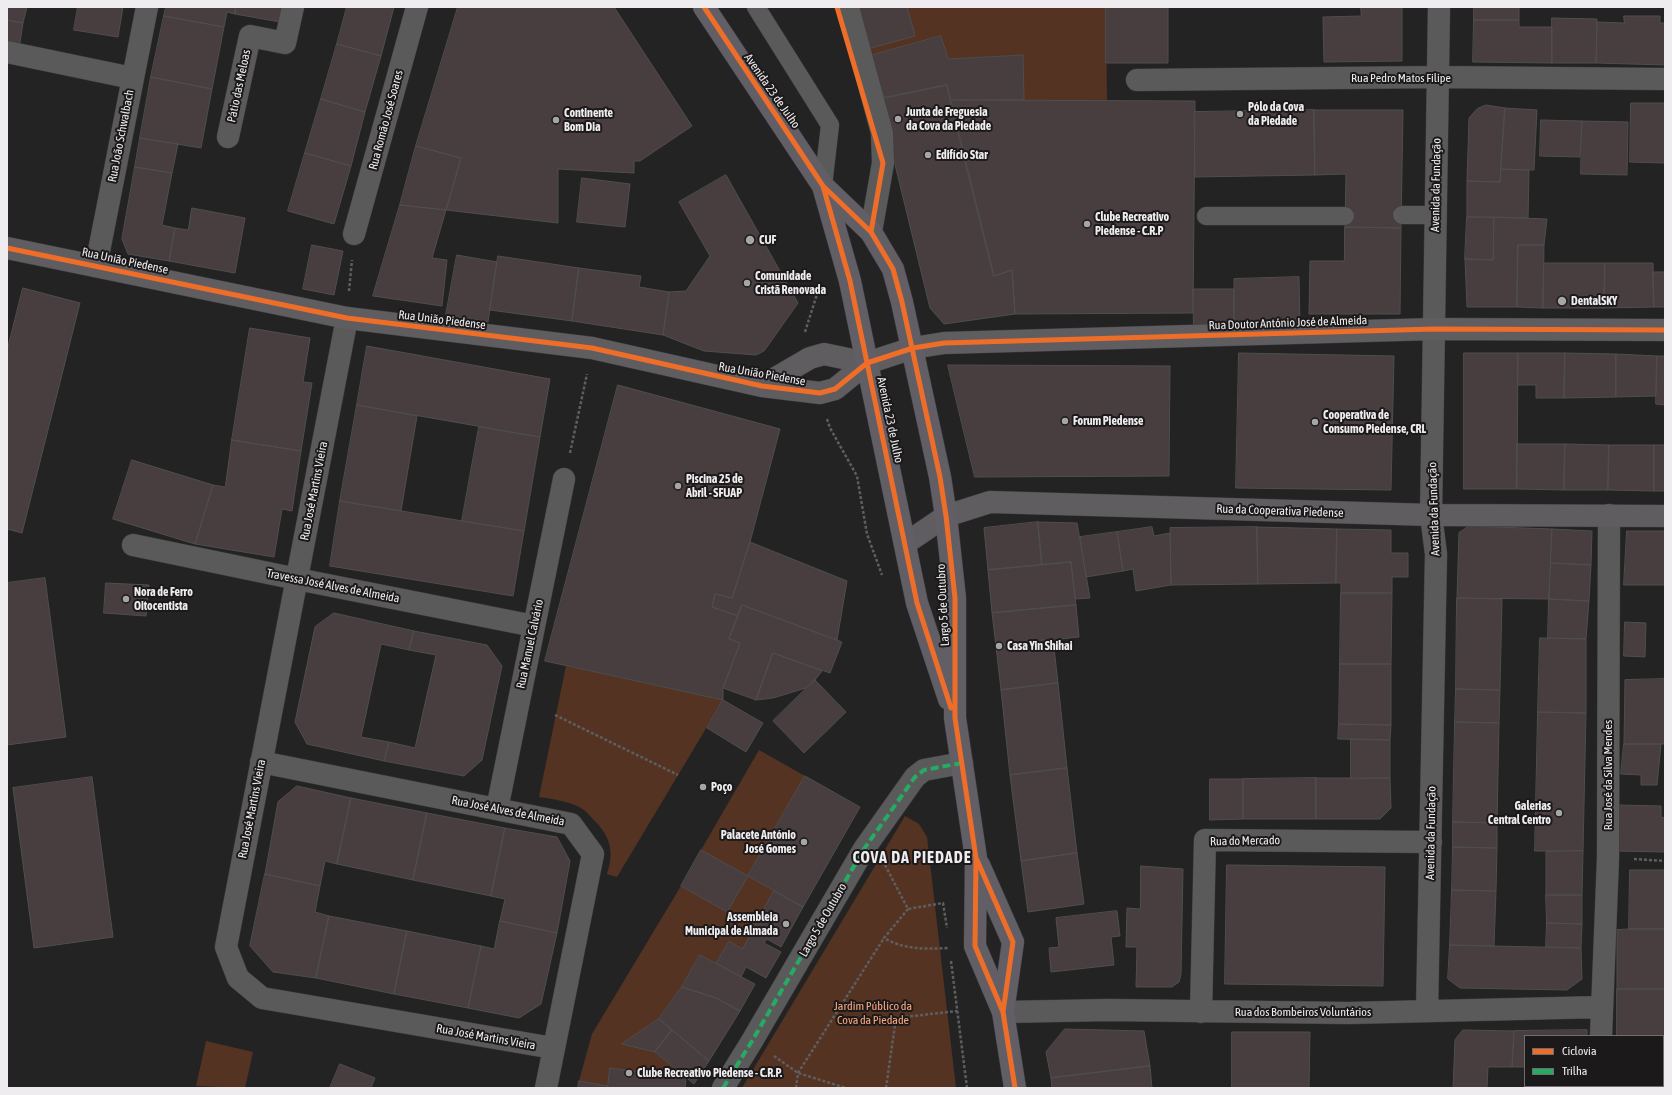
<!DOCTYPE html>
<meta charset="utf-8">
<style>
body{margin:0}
#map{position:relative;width:1672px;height:1095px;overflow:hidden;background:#242324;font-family:"Asap Condensed",sans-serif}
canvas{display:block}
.frame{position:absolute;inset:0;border:8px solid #eeecee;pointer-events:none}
.legend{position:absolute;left:1524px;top:1035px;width:140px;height:52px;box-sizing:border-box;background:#1b191a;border:1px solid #6f6d6f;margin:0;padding:5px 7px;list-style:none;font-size:12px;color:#eeecee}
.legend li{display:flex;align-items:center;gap:8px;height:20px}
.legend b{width:20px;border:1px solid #6f6d6f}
</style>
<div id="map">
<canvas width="1672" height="1095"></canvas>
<div class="frame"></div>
<ul class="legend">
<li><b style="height:5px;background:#ee6e29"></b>Ciclovia</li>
<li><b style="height:5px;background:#26ab63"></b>Trilha</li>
</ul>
</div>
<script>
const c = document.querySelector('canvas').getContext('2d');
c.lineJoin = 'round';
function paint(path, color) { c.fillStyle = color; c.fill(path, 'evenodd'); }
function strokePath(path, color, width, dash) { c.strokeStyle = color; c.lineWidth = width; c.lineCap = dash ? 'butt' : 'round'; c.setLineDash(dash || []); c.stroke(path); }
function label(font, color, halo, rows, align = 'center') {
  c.font = font + ' "Asap Condensed",sans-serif'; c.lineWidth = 4; c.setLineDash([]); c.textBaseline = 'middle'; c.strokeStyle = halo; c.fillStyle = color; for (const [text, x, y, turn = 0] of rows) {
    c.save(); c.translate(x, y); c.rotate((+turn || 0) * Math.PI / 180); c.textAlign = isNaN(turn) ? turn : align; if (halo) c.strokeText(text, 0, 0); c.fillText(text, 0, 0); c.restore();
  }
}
const green = new Path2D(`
 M 860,7 L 1106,7 L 1107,101 L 1024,100 L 1023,55 L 948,59 L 941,36 L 870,56 L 871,48 Z
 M 566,666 L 723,700 L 617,877 L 607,874 C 615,851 610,835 592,818 C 589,815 585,810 581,808 C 568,801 553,799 539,797 Z
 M 759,750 L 805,776 L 748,876 L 774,891 L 742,949 L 729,941 L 716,963 L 700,955 L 682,987 L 659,1019 L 623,1044 L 655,1052 L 686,1078 L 611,1068 L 608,1086 L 579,1081 L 592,1034 L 681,886 L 727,912 L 748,876 L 701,850 Z
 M 905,816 L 919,824 L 927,837 L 956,1088 L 742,1088 Z
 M 206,1041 L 253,1052 L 245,1088 L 196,1086 Z`);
const building = new Path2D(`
 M 7,7 L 27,7 L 23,23 L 7,20 Z
 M 78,7 L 123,7 L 118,37 L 74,30 Z
 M 166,7 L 236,7 L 235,14 L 227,12 L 224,27 L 164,16 Z
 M 236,7 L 283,7 L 280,22 L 235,14 Z
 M 347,7 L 394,7 L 381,56 L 337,44 Z
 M 458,7 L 614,7 L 692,126 L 640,161 L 634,161 L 634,173 L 558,169 L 558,223 L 446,210 L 461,158 L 416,146 Z
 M 860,7 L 907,7 L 915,36 L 871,48 Z
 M 1106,7 L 1168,7 L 1168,63 L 1106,63 Z
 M 1361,7 L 1402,7 L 1402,61 L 1324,62 L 1323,17 L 1361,16 Z
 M 1474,7 L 1519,7 L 1519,20 L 1474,20 Z
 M 164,16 L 224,27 L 212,89 L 151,77 Z
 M 1624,16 L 1660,16 L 1660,23 L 1665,23 L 1665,65 L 1596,63 L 1597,22 L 1624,23 Z
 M 1552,18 L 1597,19 L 1596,63 L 1552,63 Z
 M 7,20 L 23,23 L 19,49 L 7,47 Z
 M 1474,20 L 1519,20 L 1519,27 L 1552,27 L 1552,63 L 1473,62 Z
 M 941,36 L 948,59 L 1023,55 L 1024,100 L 950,100 L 947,85 L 885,98 L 870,56 Z
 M 337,44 L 381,56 L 365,112 L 321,99 Z
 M 151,77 L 212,89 L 201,148 L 140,138 Z
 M 947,85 L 994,276 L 1012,270 L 1015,314 L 944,324 L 930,308 L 879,99 Z
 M 321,99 L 365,112 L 351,166 L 305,153 Z
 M 950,100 L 1195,101 L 1193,313 L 1015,314 L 1012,270 L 994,276 Z
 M 1631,103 L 1665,103 L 1665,163 L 1630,162 Z
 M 1486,105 L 1505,108 L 1500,182 L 1467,181 L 1469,118 L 1477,109 Z
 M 1505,108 L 1537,110 L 1534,170 L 1501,169 Z
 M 1314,110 L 1403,110 L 1401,228 L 1345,227 L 1346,174 L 1315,175 Z
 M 1314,110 L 1315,175 L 1195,177 L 1194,112 Z
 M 1541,120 L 1582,121 L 1580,157 L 1540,156 Z
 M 1582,121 L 1628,122 L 1627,175 L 1581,174 Z
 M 140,138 L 178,144 L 172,173 L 135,167 Z
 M 416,146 L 461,158 L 446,210 L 400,205 Z
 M 305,153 L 351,166 L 334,224 L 288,211 Z
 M 135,167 L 172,173 L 162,225 L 175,228 L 169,261 L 128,254 L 122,239 Z
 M 1501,169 L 1529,170 L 1528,218 L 1467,217 L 1467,181 L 1500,182 Z
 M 726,175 L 798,303 L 767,347 L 764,351 L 756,355 L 704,351 L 663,335 L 669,292 L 686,291 L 710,256 L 679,202 Z
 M 582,178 L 630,184 L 625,227 L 577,222 Z
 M 400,205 L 446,210 L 432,258 L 447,260 L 442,306 L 373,296 Z
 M 192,208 L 245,218 L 235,273 L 169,261 L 175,228 L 188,230 Z
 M 1467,217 L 1494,217 L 1493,260 L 1465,259 Z
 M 1494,217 L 1547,219 L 1544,245 L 1518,245 L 1517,307 L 1467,307 L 1465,259 L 1493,260 Z
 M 1345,227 L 1401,228 L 1400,314 L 1309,314 L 1310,261 L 1344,261 Z
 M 312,245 L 343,251 L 334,295 L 303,289 Z
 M 1518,245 L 1544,245 L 1543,308 L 1517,307 Z
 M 457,255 L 497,262 L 488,322 L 446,315 Z
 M 498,256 L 579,268 L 572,321 L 490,310 Z
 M 1544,263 L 1605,263 L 1604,308 L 1543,308 Z
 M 1605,263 L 1653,263 L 1654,307 L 1604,308 Z
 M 579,268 L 641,276 L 639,287 L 669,292 L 663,335 L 572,321 Z
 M 1653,272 L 1665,272 L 1665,307 L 1654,307 Z
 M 1299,277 L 1300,325 L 1234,326 L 1234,279 Z
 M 23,288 L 80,303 L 22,533 L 7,529 L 7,351 Z
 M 1193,289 L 1234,289 L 1234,326 L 1194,327 Z
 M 250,328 L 310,338 L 303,382 L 312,383 L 301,451 L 232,440 Z
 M 367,346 L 550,379 L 540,437 L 357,405 Z
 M 1239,353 L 1394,356 L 1391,490 L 1236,488 Z
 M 1464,353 L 1518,353 L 1517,489 L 1464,489 Z
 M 1518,353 L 1565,353 L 1564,398 L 1536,398 L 1536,385 L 1518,385 Z
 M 1565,353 L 1616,354 L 1616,397 L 1564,398 Z
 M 1616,354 L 1657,356 L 1656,396 L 1616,397 Z
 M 1657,356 L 1665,356 L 1665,405 L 1656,404 Z
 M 948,365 L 1170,366 L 1169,476 L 975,477 Z
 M 618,385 L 780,429 L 750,542 L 732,598 L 715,594 L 712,607 L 738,616 L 729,639 L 740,643 L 723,688 L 723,700 L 545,661 Z
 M 357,405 L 417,416 L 401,511 L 340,501 Z
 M 479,427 L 540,437 L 524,531 L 462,521 Z
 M 232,440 L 301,451 L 292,511 L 282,509 L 274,557 L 195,544 L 213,485 L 225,487 Z
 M 1517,444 L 1565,444 L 1564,490 L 1517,489 Z
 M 1565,444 L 1609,445 L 1608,490 L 1564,490 Z
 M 1609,445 L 1654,445 L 1654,491 L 1608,490 Z
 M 1654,445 L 1665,445 L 1665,491 L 1654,491 Z
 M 132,460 L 213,485 L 195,544 L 113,519 Z
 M 340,501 L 524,531 L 513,596 L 330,566 Z
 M 1038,522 L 1042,565 L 988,570 L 984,528 Z
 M 1038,522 L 1077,523 L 1090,598 L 1075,599 L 1071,562 L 1042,565 Z
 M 1469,526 L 1552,529 L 1549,599 L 1457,598 L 1459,533 Z
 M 1152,527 L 1154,536 L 1170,533 L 1171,585 L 1136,591 L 1133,569 L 1123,571 L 1117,532 Z
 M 1257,527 L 1258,584 L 1171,585 L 1170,528 Z
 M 1257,527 L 1337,529 L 1336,583 L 1258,584 Z
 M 1337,529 L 1391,530 L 1391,553 L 1408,553 L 1408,577 L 1392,577 L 1392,593 L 1341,593 L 1341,583 L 1336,583 Z
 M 1552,529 L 1592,531 L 1591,565 L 1551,563 Z
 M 1627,531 L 1665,531 L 1665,585 L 1624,585 Z
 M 1117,532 L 1123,571 L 1086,577 L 1080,537 Z
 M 750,542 L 847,581 L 837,640 L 742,605 L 738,616 L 712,607 L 715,594 L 732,598 Z
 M 1071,562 L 1076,605 L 992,613 L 988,570 Z
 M 1551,563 L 1591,565 L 1589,601 L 1549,599 Z
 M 45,578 L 66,737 L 7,745 L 7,583 Z
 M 106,583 L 149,585 L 146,616 L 104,613 Z
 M 1341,593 L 1392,593 L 1391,664 L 1340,664 Z
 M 1457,598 L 1502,599 L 1500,690 L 1456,689 Z
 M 1549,599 L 1589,601 L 1586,639 L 1548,638 Z
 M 742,605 L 842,642 L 830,673 L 773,653 L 756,700 L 723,688 L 740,643 L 729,639 Z
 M 1076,605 L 1079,637 L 996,646 L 992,613 Z
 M 334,613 L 414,631 L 409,650 L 381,644 L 361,737 L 389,742 L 384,761 L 307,744 L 295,722 L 315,627 Z
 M 1625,622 L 1646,623 L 1645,657 L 1624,656 Z
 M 414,631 L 487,645 L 502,666 L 482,760 L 464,776 L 384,761 L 389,742 L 415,748 L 436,655 L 409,650 Z
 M 1540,638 L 1586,639 L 1586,713 L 1538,712 Z
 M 1053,639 L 1058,683 L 1001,690 L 996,646 Z
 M 773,653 L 822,671 L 815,680 L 806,688 L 773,698 L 756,700 Z
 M 1340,664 L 1391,664 L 1391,725 L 1339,724 Z
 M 1665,679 L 1665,744 L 1624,744 L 1625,680 Z
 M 815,680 L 846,712 L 804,753 L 773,721 Z
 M 1058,683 L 1067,768 L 1010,775 L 1001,690 Z
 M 1456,689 L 1500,690 L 1499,723 L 1455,722 Z
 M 723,700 L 763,723 L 746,752 L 707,728 Z
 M 1538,712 L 1586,713 L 1583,851 L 1535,851 Z
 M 1455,722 L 1499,723 L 1497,823 L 1453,822 Z
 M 1339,724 L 1391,725 L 1390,740 L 1338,739 Z
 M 1351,739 L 1390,740 L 1390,778 L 1351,779 Z
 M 1624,744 L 1661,744 L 1657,785 L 1641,785 L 1641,775 L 1621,774 Z
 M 1067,768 L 1077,853 L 1021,861 L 1010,775 Z
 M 805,776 L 860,807 L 803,907 L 748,876 Z
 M 92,777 L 113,937 L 34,948 L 13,788 Z
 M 1316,778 L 1316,819 L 1243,819 L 1243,779 Z
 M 1316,778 L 1390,778 L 1391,808 L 1380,819 L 1316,819 Z
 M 1210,779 L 1243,779 L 1243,819 L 1210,820 Z
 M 297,786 L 351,798 L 337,864 L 325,861 L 320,886 L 265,874 L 278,802 Z
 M 351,798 L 427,813 L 413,880 L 337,864 Z
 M 1618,805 L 1661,806 L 1661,817 L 1665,818 L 1665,852 L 1617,851 Z
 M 427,813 L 505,828 L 491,896 L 413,880 Z
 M 1453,822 L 1497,823 L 1497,848 L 1453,847 Z
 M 505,828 L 557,837 L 570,861 L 557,933 L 500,921 L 505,899 L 491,896 Z
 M 1453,847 L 1497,848 L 1496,891 L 1452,890 Z
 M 701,850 L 748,876 L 727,912 L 681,886 Z
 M 1583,851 L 1582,895 L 1546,895 L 1546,852 Z
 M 1077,853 L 1084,904 L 1028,912 L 1021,861 Z
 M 1227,865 L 1385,867 L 1383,986 L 1225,984 Z
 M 1141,866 L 1183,869 L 1181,974 L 1179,982 L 1172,987 L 1136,987 L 1137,947 L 1126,947 L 1127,908 L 1140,909 Z
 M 1630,870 L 1665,870 L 1665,929 L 1629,929 Z
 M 265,874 L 320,886 L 315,912 L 329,916 L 316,978 L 273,972 L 250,946 Z
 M 1452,890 L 1496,891 L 1494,946 L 1450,945 Z
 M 774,891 L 803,907 L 781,947 L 767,939 L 764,943 L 781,952 L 766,978 L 746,967 L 741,977 L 716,963 L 729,941 L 742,949 Z
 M 1546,895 L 1582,895 L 1582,924 L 1547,923 Z
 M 1117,911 L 1120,936 L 1111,937 L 1114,965 L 1051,972 L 1049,948 L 1059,947 L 1056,918 Z
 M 329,916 L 407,931 L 394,994 L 316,978 Z
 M 500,921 L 557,933 L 541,1004 L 519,1018 L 468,1008 L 481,946 L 494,949 Z
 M 1547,923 L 1582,924 L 1581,948 L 1546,947 Z
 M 1629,929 L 1665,929 L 1665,989 L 1617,989 L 1617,930 Z
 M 407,931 L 481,946 L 468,1008 L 394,994 Z
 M 1450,945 L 1581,948 L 1582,979 L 1567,990 L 1460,988 L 1448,979 Z
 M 700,955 L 755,984 L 740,1011 L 716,998 L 682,987 Z
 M 682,987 L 716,998 L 740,1011 L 709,1061 L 659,1019 Z
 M 1617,989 L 1665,989 L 1665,1049 L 1663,1049 L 1663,1036 L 1617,1036 Z
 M 659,1019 L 672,1030 L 655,1052 L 622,1044 Z
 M 1065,1029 L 1144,1031 L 1150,1066 L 1051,1078 L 1046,1052 Z
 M 672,1030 L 709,1061 L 694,1084 L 655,1052 Z
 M 1463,1030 L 1514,1031 L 1512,1067 L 1488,1067 L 1487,1088 L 1453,1088 L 1455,1040 Z
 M 1587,1030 L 1587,1036 L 1525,1036 L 1525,1067 L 1512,1067 L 1514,1031 Z
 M 1232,1032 L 1310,1032 L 1309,1088 L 1232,1088 Z
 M 1663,1049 L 1665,1049 L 1665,1088 L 1617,1088 L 1617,1086 L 1663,1086 Z
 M 340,1064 L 375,1078 L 371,1088 L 330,1088 Z
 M 1150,1066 L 1152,1088 L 1052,1088 L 1051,1078 Z
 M 610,1068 L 686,1078 L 685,1088 L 608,1088 Z
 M 579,1081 L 608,1086 L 608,1088 L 578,1088 Z
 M 1540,1086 L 1587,1086 L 1587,1088 L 1540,1088 Z`);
const path = new Path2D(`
 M 349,291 L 352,260
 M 805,332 L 818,291 L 824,289
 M 827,419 L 830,428 L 857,476 L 867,534 L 882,575
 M 570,453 L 587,374
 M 555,715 L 678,775
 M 1634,859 L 1665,861
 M 885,865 L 908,909 L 943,903 L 947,928
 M 908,909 L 884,938 C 905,950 925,949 949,948
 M 951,961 L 967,1088
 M 774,1056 L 798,1073 L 846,1088
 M 796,1088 L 798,1073 L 884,938
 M 886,1088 L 896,1018 L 957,1011`);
const lane = new Path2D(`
 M 756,7 L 830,125 L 823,186
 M 1402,215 L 1436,215
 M 1206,216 L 1345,216`);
const street = new Path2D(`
 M 848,7 L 882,133 L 883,163 L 871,232
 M 7,52 L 132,78
 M 1137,80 L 1438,77 L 1665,79
 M 228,137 L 250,36 L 285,43 L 293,7
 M 354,234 L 417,7
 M 96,266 L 147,7
 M 347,318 L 226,947 L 238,978 L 262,998 L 553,1048
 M 133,545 L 297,579 L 534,626
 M 261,762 L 571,824 L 593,854 L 546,1088
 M 497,809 L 564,479
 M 1427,1011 L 1436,554 L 1431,515 L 1439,7
 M 1003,1012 L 1109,1010 L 1349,1013 L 1602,1007
 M 1201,1012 L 1205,840 L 1431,842
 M 1601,1036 L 1608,858 L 1609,515
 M 723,1088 L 752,1041 L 864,849 L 915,777 L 924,770 L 962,763
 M 1601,1088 L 1601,1086`);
const secondary = new Path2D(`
 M 7,248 L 347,318 L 592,348 L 762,386 L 820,393 L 835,389 L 867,363 L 913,348 L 944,343 L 1434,329 L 1665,330
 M 762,386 L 810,358 L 824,354 L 867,363
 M 906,543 L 946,516 L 990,502 L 1431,515 L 1665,516`);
const primary = new Path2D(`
 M 704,7 L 823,186 L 871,232 L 893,269 L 902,302 L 940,477 L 946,516 L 955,598 L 955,718 L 976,858 L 975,946 L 1003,1012 L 1015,1088
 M 823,186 L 850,281 L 917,603 L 949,699
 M 979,865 L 1013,942 L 1003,1012`);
const quiet = new Path2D(`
 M 723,1088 L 752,1041 L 864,849 L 915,777 L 924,770 L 962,763`);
const cycleway = new Path2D(`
 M 704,7 L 823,186 L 871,232 L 893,269 L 902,302 L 940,477 L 946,516 L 955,598 L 955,718 L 976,858 L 975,946 L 1003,1012 L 1015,1088
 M 837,7 L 883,163 L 871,232
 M 823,186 L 850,281 L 917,603 L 951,708
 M 7,248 L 347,318 L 592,348 L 762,386 L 820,393 L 835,389 L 867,363 L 913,348 L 944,343 L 1434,329 L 1665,330
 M 977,860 L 1013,942 L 1003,1012`);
const markers = [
 [1240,114,4,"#a7a6a7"],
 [898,119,4,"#a7a6a7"],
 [556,120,4,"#a7a6a7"],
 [928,155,4,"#a7a6a7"],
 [1087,224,4,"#a7a6a7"],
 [750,240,5,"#a7a6a7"],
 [747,283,4,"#a7a6a7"],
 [1562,301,5,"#a7a6a7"],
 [1065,421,4,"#a7a6a7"],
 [1315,422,4,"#a7a6a7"],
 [678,486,4,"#a7a6a7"],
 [126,599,4,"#a7a6a7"],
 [999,646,4,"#a7a6a7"],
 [703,787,4,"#a7a6a7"],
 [1559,813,4,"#a7a6a7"],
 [804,842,4,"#a7a6a7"],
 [786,924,4,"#a7a6a7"],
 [629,1073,4,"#a7a6a7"]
];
const streetNames = [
 ["Rua Pedro Matos Filipe",1401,78],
 ["Pátio das Meloas",239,86,-78],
 ["Avenida 23 de Julho",772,91,55],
 ["Rua Romão José Soares",386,120,-75],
 ["Rua João Schwalbach",121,136,-79],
 ["Avenida da Fundação",1436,185,-89],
 ["Rua União Piedense",125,261,12],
 ["Rua União Piedense",442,320,7],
 ["Rua Doutor António José de Almeida",1288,323,-2],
 ["Rua União Piedense",762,374,10],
 ["Avenida 23 de Julho",890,420,78],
 ["Rua José Martins Vieira",314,491,-79],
 ["Avenida da Fundação",1434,509,-92],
 ["Rua da Cooperativa Piedense",1280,511,2],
 ["Travessa José Alves de Almeida",333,586,11],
 ["Largo 5 de Outubro",943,605,-93],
 ["Rua Manuel Calvário",530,644,-78],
 ["Rua José da Silva Mendes",1608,775,-90],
 ["Rua José Martins Vieira",252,809,-79],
 ["Rua José Alves de Almeida",508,811,11],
 ["Avenida da Fundação",1431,833,-89],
 ["Rua do Mercado",1245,841,-1],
 ["Largo 5 de Outubro",823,920,-60],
 ["Rua dos Bombeiros Voluntários",1303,1012],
 ["Rua José Martins Vieira",486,1037,10]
];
const poiNames = [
 ["Pólo da Cova",1248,107],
 ["da Piedade",1248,121],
 ["Junta de Freguesia",906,112],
 ["da Cova da Piedade",906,126],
 ["Continente",564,113],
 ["Bom Dia",564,127],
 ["Edifício Star",936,155],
 ["Clube Recreativo",1095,217],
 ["Piedense - C.R.P",1095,231],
 ["CUF",759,240],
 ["Comunidade",755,276],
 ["Cristã Renovada",755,290],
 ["DentalSKY",1571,301],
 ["Cooperativa de",1323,415],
 ["Consumo Piedense, CRL",1323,429],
 ["Forum Piedense",1073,421],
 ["Piscina 25 de",686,479],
 ["Abril - SFUAP",686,493],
 ["Nora de Ferro",134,592],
 ["Oitocentista",134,606],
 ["Casa Yin Shihai",1007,646],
 ["Poço",711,787],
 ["Galerias",1551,806,"right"],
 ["Central Centro",1551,820,"right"],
 ["Palacete António",796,835,"right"],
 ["José Gomes",796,849,"right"],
 ["Assembleia",778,917,"right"],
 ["Municipal de Almada",778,931,"right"],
 ["Clube Recreativo Piedense - C.R.P.",637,1073]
];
const parkNames = [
 ["Jardim Público da",873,1006],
 ["Cova da Piedade",873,1020]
];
const districtNames = [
 ["COVA DA PIEDADE",912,858]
];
paint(green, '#532');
paint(building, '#483d3f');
strokePath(building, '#4f4e4e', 1);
strokePath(lane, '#3e3d3e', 19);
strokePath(street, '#3e3d3e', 23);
strokePath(secondary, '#3e3d3e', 23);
strokePath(primary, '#3e3d3e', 23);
strokePath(path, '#5e5e5e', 2.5, [3, 2]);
strokePath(lane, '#5b5a5b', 18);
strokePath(street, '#5b5a5b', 22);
strokePath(secondary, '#5f5d60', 22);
strokePath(primary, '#625e65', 22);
strokePath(quiet, '#26ab63', 4, [8, 4]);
strokePath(cycleway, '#ee6e29', 5);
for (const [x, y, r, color] of markers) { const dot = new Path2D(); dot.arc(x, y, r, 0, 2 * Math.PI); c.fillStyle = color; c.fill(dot); strokePath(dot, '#1b191a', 1.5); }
label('12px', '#eeecee', '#1b191a', streetNames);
label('bold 12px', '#eeecee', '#1b191a', poiNames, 'left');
label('12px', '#fca880', '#1b191a', parkNames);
c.letterSpacing = '1px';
label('bold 16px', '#eeecee', '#1b191a', districtNames);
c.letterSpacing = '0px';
</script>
